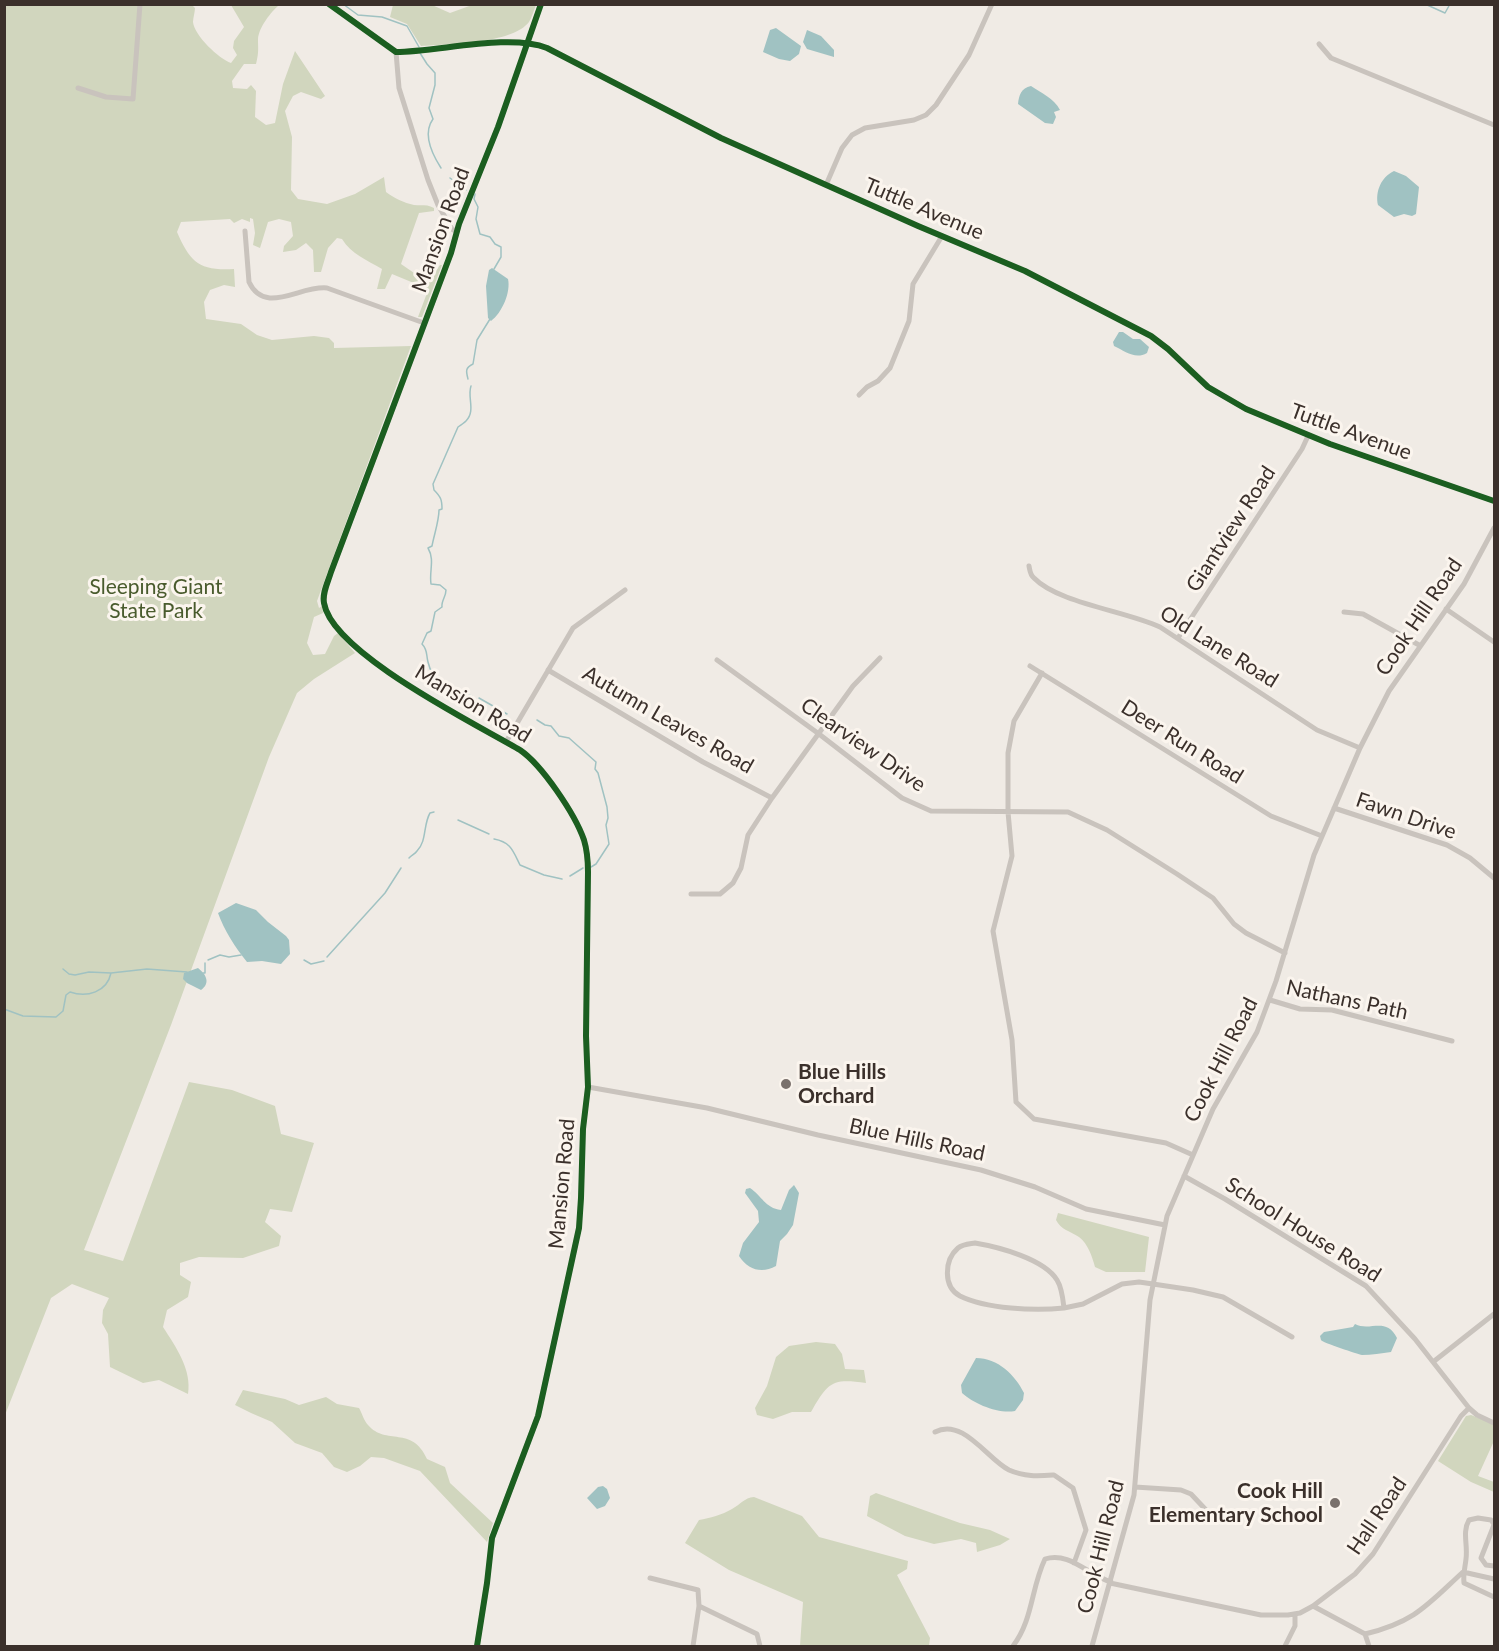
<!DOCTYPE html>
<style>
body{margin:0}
#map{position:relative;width:1499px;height:1651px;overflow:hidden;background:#f0ebe5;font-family:Lato,sans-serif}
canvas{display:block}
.frame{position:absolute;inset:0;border:6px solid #3b302b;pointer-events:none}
</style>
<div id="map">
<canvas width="1499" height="1651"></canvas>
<div class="frame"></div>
</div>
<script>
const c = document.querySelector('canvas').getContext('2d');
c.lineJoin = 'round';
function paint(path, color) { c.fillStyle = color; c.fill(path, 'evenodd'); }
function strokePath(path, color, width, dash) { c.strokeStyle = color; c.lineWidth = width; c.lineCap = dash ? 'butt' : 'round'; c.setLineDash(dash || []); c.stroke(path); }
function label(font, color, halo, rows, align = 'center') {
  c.font = font + ' Lato,sans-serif'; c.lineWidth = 6; c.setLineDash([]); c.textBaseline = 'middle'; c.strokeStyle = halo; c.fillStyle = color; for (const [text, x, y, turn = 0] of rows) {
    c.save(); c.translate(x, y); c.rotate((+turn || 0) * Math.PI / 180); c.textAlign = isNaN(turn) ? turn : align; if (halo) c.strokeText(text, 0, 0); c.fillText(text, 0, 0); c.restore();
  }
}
const green = new Path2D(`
 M 4,5 L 192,5 L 195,8 C 195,12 193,18 193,22 C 194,35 219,59 231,63 L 237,55 L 233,48 L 234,41 L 244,27 L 231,5 L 279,5 C 271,12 259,27 258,39 C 258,50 259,52 256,64 L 244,64 L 232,81 L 233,88 L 247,89 L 251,85 L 256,91 L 255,117 L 266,125 L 275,123 L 283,84 L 295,51 L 325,96 L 321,99 L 301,92 L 293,96 L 285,111 L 292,137 L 291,190 L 298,199 L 327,204 L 355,194 L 384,177 L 386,192 C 394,198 404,203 414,205 C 421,206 427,204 434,208 L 434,211 L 419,213 L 401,264 L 417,275 L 430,280 L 440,265 L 442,265 L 422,317 L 418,317 L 427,293 L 421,286 L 392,274 L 385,289 L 377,289 L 382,269 C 367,260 351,254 342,239 L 337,238 L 328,248 L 321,272 L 314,272 L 313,250 L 306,243 L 296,250 L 283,252 L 284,246 L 293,236 L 291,222 L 279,219 L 268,222 L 260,248 L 253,245 L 255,233 L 253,219 L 250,218 L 250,222 L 242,219 L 234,223 L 230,219 L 181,222 L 177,232 C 190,262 199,271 234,269 L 235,287 L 224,285 L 210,290 L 204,302 L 206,319 L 241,324 L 257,335 L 272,340 L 314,336 L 329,338 L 334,343 L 334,348 L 411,346 L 317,601 L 319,608 L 322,606 L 323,613 L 314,617 L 307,643 L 313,655 L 325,654 L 334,636 L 338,633 L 355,653 L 314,679 L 297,693 L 269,757 L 171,1025 L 84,1250 L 123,1261 L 189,1082 L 232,1090 L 275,1106 L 281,1134 L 314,1143 L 292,1212 L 270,1209 L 265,1222 L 281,1236 L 279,1246 L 243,1258 L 199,1257 L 180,1263 L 180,1275 L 191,1282 L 188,1297 L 167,1310 L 163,1327 C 176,1347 192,1370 188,1394 L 159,1380 L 143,1383 L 110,1367 L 108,1334 L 102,1323 L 103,1310 L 109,1298 L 72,1284 L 51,1298 L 5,1415 Z
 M 393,5 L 432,5 L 450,13 L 472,5 L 536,5 C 534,10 532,17 529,22 C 512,44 447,44 421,46 L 407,24 L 390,17 Z
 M 1058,1213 L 1149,1237 L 1145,1272 L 1106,1272 L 1095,1267 C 1092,1256 1088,1244 1079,1237 C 1070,1231 1061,1230 1056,1220 Z
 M 816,1342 L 835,1344 L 842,1354 L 845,1369 L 864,1370 L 866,1383 C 832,1378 828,1382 811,1412 L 792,1412 L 773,1419 L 757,1415 L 755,1408 L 767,1386 L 776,1357 L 789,1346 Z
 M 243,1390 L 285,1399 L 299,1405 L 326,1397 L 337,1404 L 359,1408 C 362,1413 364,1421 368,1425 C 386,1446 412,1425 427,1459 L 445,1467 L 450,1483 L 493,1523 L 487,1542 L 420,1471 L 384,1458 L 371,1457 L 360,1466 L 347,1472 L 334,1467 L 322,1453 L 295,1443 L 272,1422 L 251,1413 L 235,1405 Z
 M 1471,1415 L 1494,1424 L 1494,1441 L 1478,1476 L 1494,1482 L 1494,1492 L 1471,1482 L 1438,1461 L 1466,1416 Z
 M 876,1493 L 960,1523 L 990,1530 L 1010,1539 L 1000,1545 L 977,1552 L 976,1543 L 961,1539 L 934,1544 L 905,1536 L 867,1516 L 870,1496 Z
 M 754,1497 L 802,1516 L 819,1537 L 908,1561 L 907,1569 L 897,1575 L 930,1638 L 929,1646 L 800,1646 L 803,1602 L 729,1570 L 685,1543 L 699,1520 C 710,1518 722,1515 732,1509 C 741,1504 744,1498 754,1497 Z`);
const water = new Path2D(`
 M 776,28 L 801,46 L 799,54 L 790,61 L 779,59 L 763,52 L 770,30 Z
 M 807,30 L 821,36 L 834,50 L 834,57 L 807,49 L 803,42 Z
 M 1031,86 C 1041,93 1054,98 1060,110 L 1054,112 L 1056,117 L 1053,124 L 1045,123 L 1018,104 C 1019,95 1021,88 1031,86 Z
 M 1394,171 L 1406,176 L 1419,187 L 1416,214 L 1412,216 L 1404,214 L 1394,217 L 1378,205 C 1375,192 1381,177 1394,171 Z
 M 492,268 L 508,279 C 511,292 502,313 491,321 L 488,318 L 486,286 L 489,270 Z
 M 1119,332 L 1123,332 L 1133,339 L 1140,339 L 1149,347 L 1147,353 C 1135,360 1125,351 1114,346 L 1113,342 Z
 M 236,903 L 256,910 L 268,922 L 286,936 L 289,940 L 290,954 L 281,964 L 262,961 L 247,962 C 235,947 224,930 218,913 Z
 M 198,968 C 206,974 211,983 201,990 L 187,983 L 183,979 L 184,973 Z
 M 794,1185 L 799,1193 L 793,1225 L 787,1234 L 780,1241 L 776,1266 C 762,1274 748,1270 739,1256 L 743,1243 L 759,1222 L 758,1211 L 745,1193 L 746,1189 L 750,1188 C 762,1196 765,1208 781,1210 L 789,1190 Z
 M 1355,1324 C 1370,1332 1386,1316 1397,1338 L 1391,1352 C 1382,1353 1371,1355 1362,1355 C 1358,1354 1323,1343 1321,1340 L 1320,1336 L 1324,1332 L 1353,1327 Z
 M 976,1358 C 998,1358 1015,1375 1024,1393 L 1023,1400 L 1015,1411 C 998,1414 974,1404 962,1393 L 961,1385 Z
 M 603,1486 L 607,1489 L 610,1498 L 605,1506 L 597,1509 L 587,1498 L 598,1487 Z`);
const stream = new Path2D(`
 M 343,4 L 358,15 L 382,17 L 407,26 L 419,47
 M 1425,4 L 1445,13 L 1450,4
 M 420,53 L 427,64 L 435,73 L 435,85 L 429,108 L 433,119 C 422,134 432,154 441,168
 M 450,178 L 466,190
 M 475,194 L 474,199 L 478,207 L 476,219 L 480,234 L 490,237 L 495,244 L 501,247 L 501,257 L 494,269
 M 468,379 C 466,371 465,368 473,364 L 477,340 L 490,319
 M 471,386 C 467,397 476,411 466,421 C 464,423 461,425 458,427 L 433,484 L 434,490 C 441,497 442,500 442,509 L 439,510 C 439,521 434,535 432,546 L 428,548 C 435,560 429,571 431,584 L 440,585 L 446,590 C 446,597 441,601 442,607 L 435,612 L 431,631 L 427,633 L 422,644 C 428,650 426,655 428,662 C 432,683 454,690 472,696
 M 479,698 L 507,714
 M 537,720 L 545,725 L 551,726 L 559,736 L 569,738 L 596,762 L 595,769 L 598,773 L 607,807 L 608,818 L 606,825 L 609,844 L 596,864 L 591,867
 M 458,820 L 489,834
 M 494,839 C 511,842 513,851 520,865 L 544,875 L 562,879
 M 409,858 C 412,855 415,854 417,851 C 427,841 423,825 430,813 L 434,812
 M 570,876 L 583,868
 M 327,957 L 385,893 L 401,868
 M 208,960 L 220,955 L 229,957 L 241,955
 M 304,960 L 311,964 L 324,961
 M 63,969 L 69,974 L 75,975 L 89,972 L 111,973 L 147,969 L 187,972
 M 203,973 L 205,973 L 205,963
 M 4,1009 L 23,1016 L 56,1017 L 63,1011 L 66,995 L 70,992 C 87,998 107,992 111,973`);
const minor = new Path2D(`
 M 329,4 L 396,52 C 438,52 509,33 547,48 L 721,138 L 918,226 L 1025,271 L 1151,336 L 1168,349 L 1208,387 L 1246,409 L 1330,444 L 1494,501
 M 1319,44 L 1331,58 L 1494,125
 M 396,52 L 399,88 L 428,180 L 438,205 L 452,229 L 457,232
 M 78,88 L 106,97 L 133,99 L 140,4
 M 826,185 L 842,148 L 852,135 L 865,128 L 914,120 L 926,115 L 936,105 L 969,55 L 992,4
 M 245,231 L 249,282 C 265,316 300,285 327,288 L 424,323
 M 859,395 L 867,387 L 878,381 L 890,368 L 909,321 L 913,284 L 942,236
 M 1029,566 C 1030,571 1030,575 1034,578 C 1058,603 1126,611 1160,627 L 1317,730 L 1360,748
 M 1446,609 L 1494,642
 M 1344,612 L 1363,614 L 1419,645
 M 1178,638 L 1302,449 L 1308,436
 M 717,660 L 819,734 L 902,798 L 931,811 L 1068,812 L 1107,830 L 1177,874 L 1213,898 L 1234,924 L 1246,933 L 1285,953
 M 1030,666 L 1271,816 L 1322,836
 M 548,670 L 703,762 L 772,798
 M 1042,673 L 1014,721 L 1008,753 L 1008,812 L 1012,856 L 993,931 L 1012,1040 L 1016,1102 L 1034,1119 L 1166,1143 L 1193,1155
 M 506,742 L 573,628 L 625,590
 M 1334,808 L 1447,845 L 1470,858 L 1494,878
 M 691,894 L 720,894 L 733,883 L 741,868 L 748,835 L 772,798 L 853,686 L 880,658
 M 1270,1000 L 1300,1009 L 1332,1010 L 1452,1041
 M 588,1087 L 707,1108 L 818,1135 L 981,1170 L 1035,1187 L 1086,1209 L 1165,1225
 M 1184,1176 L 1225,1199 L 1366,1286 L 1415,1339 L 1469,1408 L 1477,1415 L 1494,1423
 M 975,1243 C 999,1247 1044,1259 1057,1280 C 1062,1288 1063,1299 1064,1308 C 1035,1311 986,1309 960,1296 C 943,1287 944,1260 958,1248 C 963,1244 969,1244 975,1243 Z
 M 1064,1308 L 1083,1304 L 1122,1284 L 1139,1282 L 1153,1284 L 1193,1290 L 1223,1297 L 1292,1337
 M 1433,1362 L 1494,1314
 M 935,1432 C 963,1417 988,1460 1009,1470 C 1025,1477 1038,1476 1054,1475 L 1073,1488 L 1086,1530 L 1074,1563
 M 1135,1487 L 1181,1490 L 1191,1494 L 1207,1511 L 1228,1514
 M 1494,1524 L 1491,1520 L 1478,1518 L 1469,1520 C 1462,1532 1468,1545 1466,1559 C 1465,1568 1463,1574 1464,1583 L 1494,1597
 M 1494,1525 L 1481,1558 L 1486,1565 L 1494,1566
 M 650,1578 L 698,1590 L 699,1606 L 693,1646
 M 1110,1583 L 1261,1615 L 1288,1615 L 1300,1613 L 1313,1606 L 1355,1574 L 1373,1554 L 1461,1416 L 1469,1408
 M 699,1606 L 757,1634 L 760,1646
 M 1313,1606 L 1365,1634 C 1415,1622 1427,1605 1463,1572 L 1494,1579
 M 1365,1634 L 1369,1646
 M 477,1646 L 487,1583 L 492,1538 L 538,1416 L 579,1228 L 581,1198 L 583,1129 L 588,1087 L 586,1036 L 588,872 C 588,861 587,850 584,840 C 575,814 542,765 520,750 C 476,724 332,653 324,603 C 322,593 328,582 331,572 L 451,253 L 459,224 L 498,127 L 541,4
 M 1013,1646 C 1033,1620 1031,1588 1045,1559 C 1069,1551 1088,1575 1111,1582
 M 1092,1646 L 1134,1495 L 1150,1300 L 1167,1216 L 1213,1109 L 1257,1032 L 1276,981 L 1314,855 L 1360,748 L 1389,691 L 1464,584 L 1494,528
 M 1285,1646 L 1295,1626 L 1295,1614`);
const cycleway = new Path2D(`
 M 329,4 L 396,52 C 438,52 509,33 547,48 L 721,138 L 918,226 L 1025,271 L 1151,336 L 1168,349 L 1208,387 L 1246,409 L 1330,444 L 1494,501
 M 477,1646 L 487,1583 L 492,1538 L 538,1416 L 579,1228 L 581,1198 L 583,1129 L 588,1087 L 586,1036 L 588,872 C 588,861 587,850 584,840 C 575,814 542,765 520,750 C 476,724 332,653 324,603 C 322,593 328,582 331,572 L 451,253 L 459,224 L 498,127 L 541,4`);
const markers = [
 [786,1084,6,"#7a716c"],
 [1335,1503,6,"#7a716c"]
];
const streetNames = [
 ["Tuttle Avenue",924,209,23],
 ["Mansion Road",441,230,-70],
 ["Tuttle Avenue",1351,432,20],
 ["Giantview Road",1231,529,-57],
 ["Cook Hill Road",1419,617,-56],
 ["Old Lane Road",1219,647,32],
 ["Mansion Road",473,704,31],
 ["Autumn Leaves Road",668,720,30],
 ["Deer Run Road",1182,742,32],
 ["Clearview Drive",863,745,35],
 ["Fawn Drive",1406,816,19],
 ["Nathans Path",1347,1000,12],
 ["Cook Hill Road",1221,1060,-63],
 ["Blue Hills Road",917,1140,12],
 ["Mansion Road",562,1184,-85],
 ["School House Road",1303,1230,32],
 ["Hall Road",1377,1516,-56],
 ["Cook Hill Road",1101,1547,-76]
];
const parkNames = [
 ["Sleeping Giant",156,587],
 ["State Park",156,611]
];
const poiNames = [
 ["Blue Hills",798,1072],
 ["Orchard",798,1096],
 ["Cook Hill",1323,1491,"right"],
 ["Elementary School",1323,1515,"right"]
];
paint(green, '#d1d6be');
paint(water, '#a0c2c2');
strokePath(stream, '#a0c2c2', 1.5);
strokePath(minor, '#c9c3bd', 5);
strokePath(cycleway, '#1b5e20', 6);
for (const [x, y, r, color] of markers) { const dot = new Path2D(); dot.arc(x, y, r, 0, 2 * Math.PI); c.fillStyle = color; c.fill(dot); strokePath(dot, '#fbf5ee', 2); }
label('21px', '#3b302b', '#fbf5ee', streetNames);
label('21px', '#495b2d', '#fbf5ee', parkNames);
label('bold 21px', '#3b302b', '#fbf5ee', poiNames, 'left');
</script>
